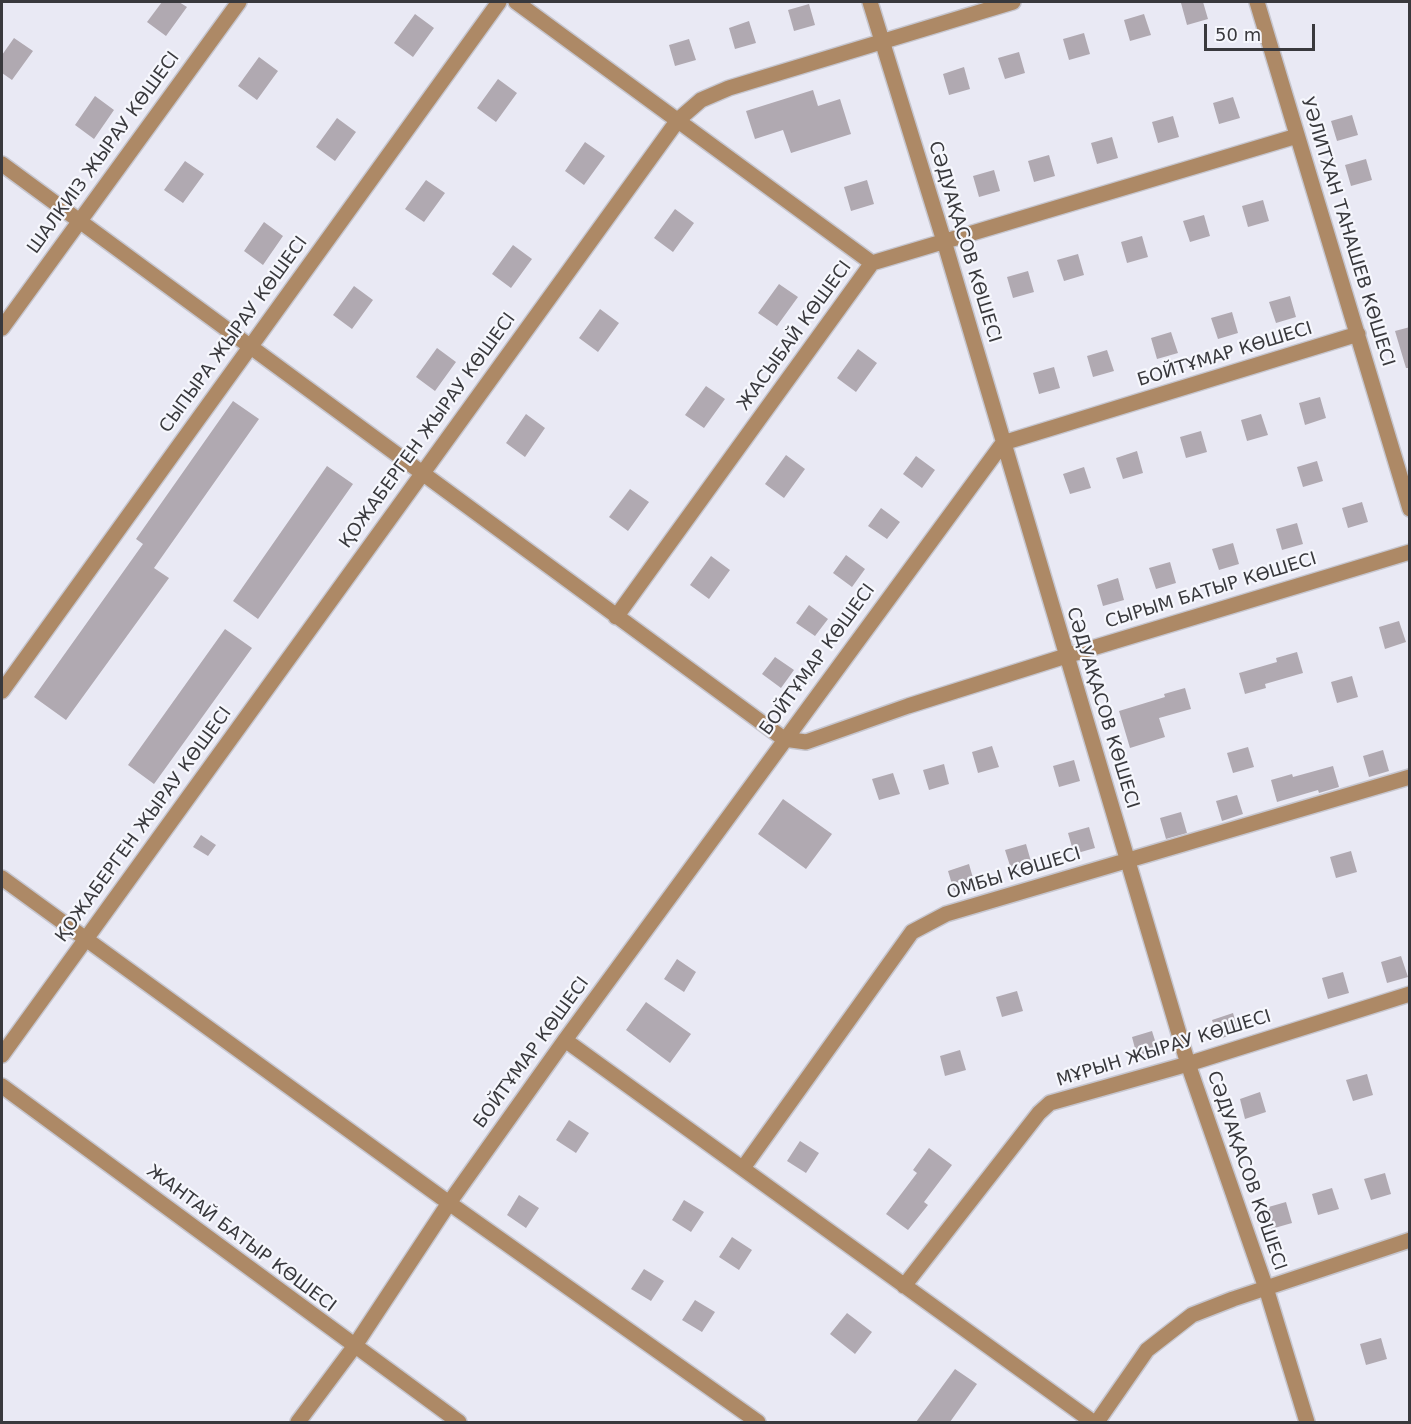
<!DOCTYPE html>
<meta charset="utf-8">
<style>
body{margin:0}
#map{position:relative;width:1411px;height:1424px;overflow:hidden;background:#e9e9f4;font-family:"DejaVu Sans",sans-serif}
canvas{display:block}
.frame{position:absolute;inset:0;border:3px solid #39393d;pointer-events:none}
.scale{position:absolute;left:1204px;top:24px;width:111px;height:27px;box-sizing:border-box;border:3px solid #39393d;border-top:0;padding-left:8px;font-size:18px;line-height:21px;white-space:nowrap;color:#39393d;-webkit-text-stroke:4px #f6f7fd;paint-order:stroke}
</style>
<div id="map">
<canvas width="1411" height="1424"></canvas>
<div class="frame"></div>
<div class="scale">50 m</div>
</div>
<script>
const c = document.querySelector('canvas').getContext('2d');
c.lineJoin = 'round';
function paint(path, color) { c.fillStyle = color; c.fill(path, 'evenodd'); }
function strokePath(path, color, width, dash) { c.strokeStyle = color; c.lineWidth = width; c.lineCap = dash ? 'butt' : 'round'; c.setLineDash(dash || []); c.stroke(path); }
function label(font, color, halo, rows, align = 'center') {
  c.font = font + ' "DejaVu Sans",sans-serif'; c.lineWidth = 4.5; c.setLineDash([]); c.textBaseline = 'middle'; c.strokeStyle = halo; c.fillStyle = color; for (const [text, x, y, turn = 0] of rows) {
    c.save(); c.translate(x, y); c.rotate((+turn || 0) * Math.PI / 180); c.textAlign = isNaN(turn) ? turn : align; if (halo) c.strokeText(text, 0, 0); c.fillText(text, 0, 0); c.restore();
  }
}
const building = new Path2D(`
 M 162,2 L 179,2 L 187,7 L 166,36 L 147,22 Z
 M 1188,2 L 1203,2 L 1208,19 L 1187,25 L 1181,3 Z
 M 809,4 L 815,25 L 794,31 L 788,10 Z
 M 415,14 L 434,28 L 413,57 L 394,43 Z
 M 1144,14 L 1151,35 L 1130,41 L 1124,20 Z
 M 749,21 L 756,43 L 735,49 L 729,28 Z
 M 1084,33 L 1090,54 L 1069,60 L 1063,39 Z
 M 14,38 L 33,51 L 12,80 L 2,73 L 2,55 Z
 M 689,39 L 696,60 L 675,66 L 669,45 Z
 M 1019,52 L 1025,73 L 1005,79 L 998,58 Z
 M 259,57 L 278,71 L 257,100 L 238,86 Z
 M 964,67 L 970,89 L 949,95 L 943,74 Z
 M 498,79 L 517,93 L 496,122 L 477,108 Z
 M 813,90 L 818,106 L 840,99 L 851,134 L 791,153 L 783,130 L 755,139 L 746,111 Z
 M 95,96 L 114,110 L 94,139 L 75,125 Z
 M 1233,97 L 1240,118 L 1219,124 L 1213,103 Z
 M 1352,115 L 1358,135 L 1337,141 L 1331,121 Z
 M 1173,116 L 1179,137 L 1158,143 L 1152,122 Z
 M 337,118 L 356,132 L 335,161 L 316,147 Z
 M 1112,137 L 1118,158 L 1097,164 L 1091,143 Z
 M 585,142 L 605,156 L 584,185 L 565,171 Z
 M 1049,155 L 1055,176 L 1034,182 L 1028,161 Z
 M 1366,159 L 1372,180 L 1351,186 L 1345,165 Z
 M 185,161 L 204,174 L 183,203 L 164,190 Z
 M 994,170 L 1000,191 L 979,197 L 973,176 Z
 M 426,180 L 445,193 L 424,222 L 405,209 Z
 M 867,180 L 874,204 L 851,211 L 844,187 Z
 M 1263,200 L 1269,221 L 1248,227 L 1242,206 Z
 M 675,209 L 694,223 L 673,252 L 654,238 Z
 M 1204,215 L 1210,236 L 1190,242 L 1183,221 Z
 M 264,222 L 283,236 L 263,265 L 244,251 Z
 M 1142,236 L 1148,257 L 1127,263 L 1121,242 Z
 M 513,245 L 532,259 L 511,288 L 492,274 Z
 M 1078,254 L 1084,275 L 1064,281 L 1057,260 Z
 M 1028,271 L 1034,292 L 1013,298 L 1007,277 Z
 M 779,284 L 798,297 L 777,326 L 758,313 Z
 M 354,286 L 373,300 L 352,329 L 333,315 Z
 M 1290,296 L 1296,317 L 1276,323 L 1269,302 Z
 M 600,309 L 619,323 L 598,352 L 579,338 Z
 M 1232,312 L 1238,333 L 1218,339 L 1211,318 Z
 M 1410,327 L 1410,368 L 1406,368 L 1395,331 Z
 M 1171,332 L 1178,353 L 1157,359 L 1151,338 Z
 M 437,348 L 456,362 L 435,391 L 416,377 Z
 M 858,349 L 877,363 L 856,392 L 837,378 Z
 M 1107,350 L 1114,371 L 1093,377 L 1087,356 Z
 M 1054,367 L 1060,388 L 1039,394 L 1033,373 Z
 M 706,386 L 725,399 L 704,428 L 685,415 Z
 M 1320,397 L 1326,418 L 1305,425 L 1299,403 Z
 M 233,401 L 259,419 L 154,568 L 169,578 L 66,720 L 34,697 L 143,544 L 136,539 Z
 M 526,414 L 545,428 L 525,457 L 506,443 Z
 M 1261,414 L 1268,435 L 1247,441 L 1241,420 Z
 M 1201,431 L 1207,452 L 1186,458 L 1180,437 Z
 M 1137,451 L 1143,473 L 1123,479 L 1116,458 Z
 M 786,455 L 805,469 L 784,498 L 765,484 Z
 M 916,456 L 935,470 L 922,488 L 903,474 Z
 M 1317,461 L 1323,481 L 1303,487 L 1297,467 Z
 M 327,466 L 353,484 L 258,619 L 233,601 Z
 M 1084,467 L 1091,488 L 1070,494 L 1063,474 Z
 M 630,489 L 649,502 L 628,531 L 609,517 Z
 M 1362,502 L 1368,522 L 1348,528 L 1342,508 Z
 M 881,508 L 900,522 L 887,539 L 868,526 Z
 M 1297,523 L 1303,544 L 1282,550 L 1276,529 Z
 M 1233,543 L 1239,564 L 1219,570 L 1212,549 Z
 M 846,555 L 865,569 L 852,587 L 833,573 Z
 M 711,556 L 730,570 L 709,599 L 690,585 Z
 M 1170,562 L 1176,583 L 1156,589 L 1149,568 Z
 M 1118,578 L 1124,600 L 1103,606 L 1097,585 Z
 M 809,605 L 828,619 L 815,636 L 796,623 Z
 M 1399,621 L 1406,642 L 1385,649 L 1379,627 Z
 M 225,629 L 252,648 L 154,784 L 128,765 Z
 M 1297,652 L 1303,673 L 1265,684 L 1266,688 L 1245,694 L 1239,673 L 1277,662 L 1276,658 Z
 M 775,657 L 794,670 L 781,688 L 762,674 Z
 M 1352,676 L 1358,697 L 1337,703 L 1331,682 Z
 M 1185,688 L 1191,709 L 1159,718 L 1165,737 L 1130,748 L 1119,711 L 1165,697 L 1164,694 Z
 M 992,746 L 999,767 L 978,773 L 972,752 Z
 M 1248,747 L 1254,767 L 1233,773 L 1227,753 Z
 M 1383,750 L 1389,771 L 1369,777 L 1363,756 Z
 M 1074,760 L 1080,781 L 1059,787 L 1053,766 Z
 M 944,764 L 949,784 L 929,790 L 923,770 Z
 M 1333,766 L 1339,787 L 1319,793 L 1318,790 L 1277,802 L 1271,780 L 1292,774 L 1293,777 Z
 M 893,773 L 900,794 L 879,800 L 872,779 Z
 M 1237,795 L 1243,814 L 1222,821 L 1216,801 Z
 M 783,799 L 832,834 L 806,869 L 758,834 Z
 M 1181,812 L 1187,833 L 1166,839 L 1160,818 Z
 M 1089,827 L 1095,848 L 1074,854 L 1068,833 Z
 M 201,835 L 216,845 L 208,856 L 193,847 Z
 M 1026,844 L 1032,865 L 1012,872 L 1005,850 Z
 M 1351,851 L 1357,872 L 1336,878 L 1330,857 Z
 M 969,864 L 975,885 L 954,891 L 948,871 Z
 M 1401,956 L 1408,977 L 1387,983 L 1381,962 Z
 M 677,959 L 696,972 L 684,992 L 664,979 Z
 M 1343,972 L 1349,993 L 1328,999 L 1322,978 Z
 M 1017,991 L 1023,1011 L 1002,1017 L 996,997 Z
 M 646,1002 L 691,1034 L 670,1063 L 626,1030 Z
 M 1233,1013 L 1239,1033 L 1218,1039 L 1212,1020 Z
 M 1152,1031 L 1158,1050 L 1137,1056 L 1132,1037 Z
 M 960,1050 L 966,1070 L 945,1076 L 940,1056 Z
 M 1367,1074 L 1373,1095 L 1353,1101 L 1346,1080 Z
 M 1260,1092 L 1266,1112 L 1245,1119 L 1240,1099 Z
 M 569,1120 L 589,1133 L 576,1153 L 556,1140 Z
 M 800,1141 L 819,1153 L 806,1173 L 787,1161 Z
 M 929,1148 L 952,1165 L 924,1202 L 928,1205 L 908,1230 L 886,1214 L 917,1173 L 913,1170 Z
 M 1385,1173 L 1391,1194 L 1371,1200 L 1364,1179 Z
 M 1332,1188 L 1339,1209 L 1318,1215 L 1312,1194 Z
 M 519,1195 L 539,1208 L 526,1228 L 507,1215 Z
 M 684,1200 L 704,1212 L 691,1232 L 672,1220 Z
 M 1286,1202 L 1292,1223 L 1271,1229 L 1265,1208 Z
 M 732,1237 L 752,1250 L 739,1270 L 719,1257 Z
 M 644,1269 L 664,1281 L 651,1301 L 631,1289 Z
 M 695,1300 L 715,1312 L 702,1332 L 682,1320 Z
 M 847,1313 L 872,1332 L 855,1354 L 830,1334 Z
 M 1381,1338 L 1387,1359 L 1366,1365 L 1360,1344 Z
 M 955,1369 L 977,1384 L 950,1422 L 916,1422 Z`);
const minor = new Path2D(`
 M 516,2 L 872,263
 M 870,2 L 944,241 L 1188,1064 L 1266,1288 L 1307,1422
 M 1257,2 L 1410,509
 M 2,164 L 784,739 L 806,742 L 908,706 L 1066,656 L 1410,552
 M 2,328 L 239,2
 M 616,617 L 872,263 L 1297,136
 M 2,691 L 499,2
 M 2,878 L 449,1203 L 758,1422
 M 565,1040 L 1093,1422
 M 2,1055 L 678,120 L 701,100 L 729,88 L 1013,2
 M 2,1086 L 459,1422
 M 743,1168 L 912,932 L 946,914 L 1410,777
 M 904,1286 L 1039,1113 L 1050,1103 L 1188,1064 L 1410,994
 M 298,1422 L 354,1347 L 449,1203 L 565,1040 L 1003,443 L 1358,334
 M 1097,1422 L 1147,1350 L 1192,1315 L 1233,1299 L 1410,1240`);
const streetNames = [
 ["ШАЛКИІЗ ЖЫРАУ КӨШЕСІ",104,153,-54],
 ["УӘЛИТХАН ТАНАШЕВ КӨШЕСІ",1347,232,73],
 ["СӘДУАҚАСОВ КӨШЕСІ",964,242,73],
 ["СЫПЫРА ЖЫРАУ КӨШЕСІ",234,335,-54],
 ["ЖАСЫБАЙ КӨШЕСІ",795,336,-54],
 ["БОЙТҰМАР КӨШЕСІ",1225,355,-17],
 ["ҚОЖАБЕРГЕН ЖЫРАУ КӨШЕСІ",428,431,-54],
 ["СЫРЫМ БАТЫР КӨШЕСІ",1211,591,-17],
 ["БОЙТҰМАР КӨШЕСІ",818,660,-54],
 ["СӘДУАҚАСОВ КӨШЕСІ",1102,708,73],
 ["ҚОЖАБЕРГЕН ЖЫРАУ КӨШЕСІ",144,825,-54],
 ["ОМБЫ КӨШЕСІ",1014,874,-17],
 ["МҰРЫН ЖЫРАУ КӨШЕСІ",1164,1049,-17],
 ["БОЙТҰМАР КӨШЕСІ",532,1053,-54],
 ["СӘДУАҚАСОВ КӨШЕСІ",1246,1171,71],
 ["ЖАНТАЙ БАТЫР КӨШЕСІ",241,1239,37]
];
paint(building, '#b0a9b1');
strokePath(minor, '#c6c6cf', 18);
strokePath(minor, '#ad8966', 15);
label('18px', '#39393d', '#f6f7fd', streetNames);
</script>
